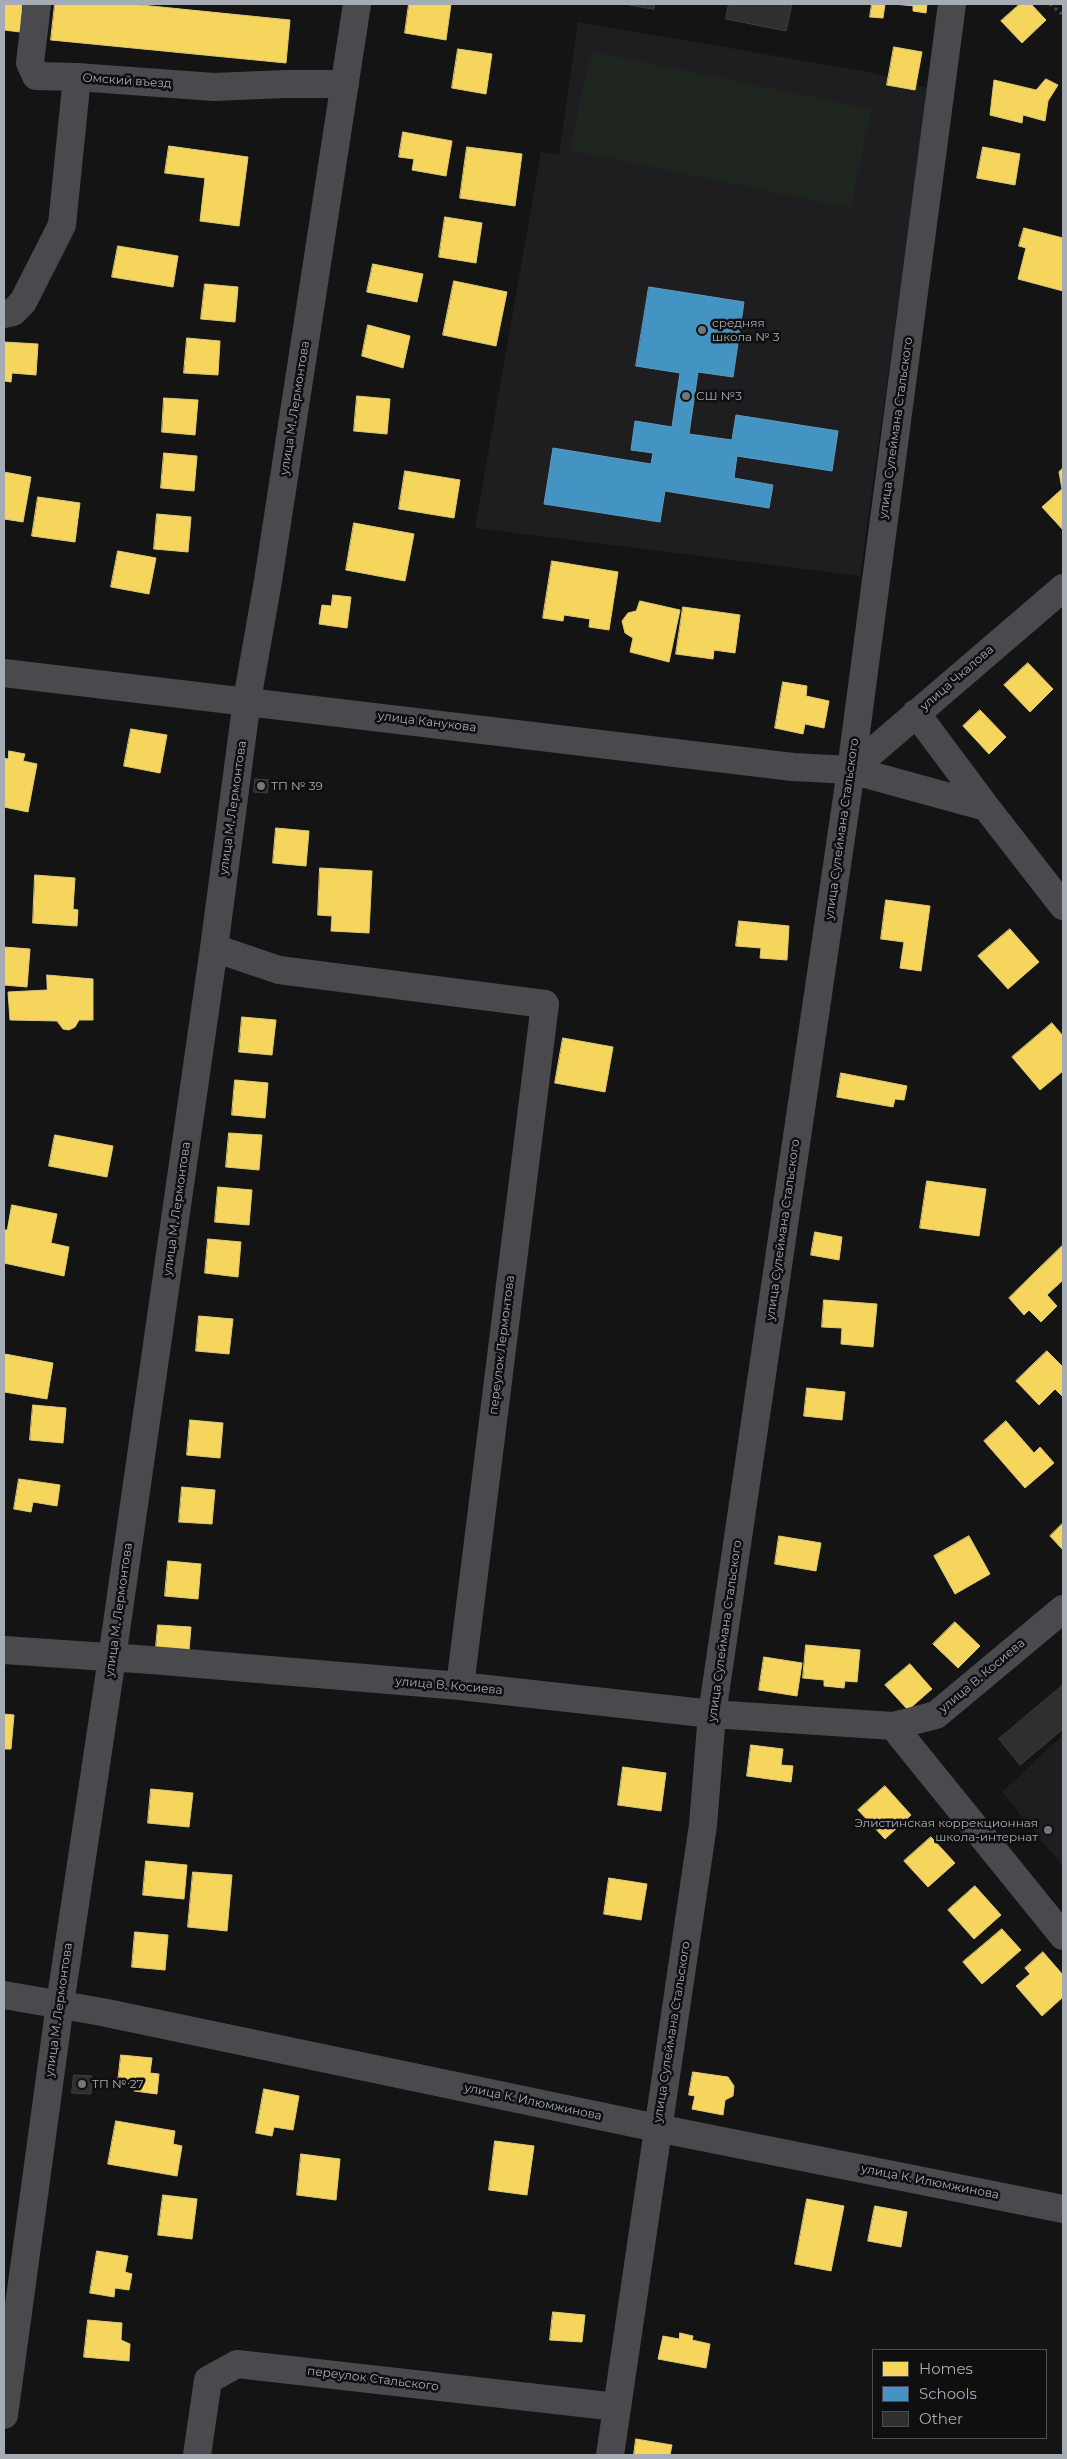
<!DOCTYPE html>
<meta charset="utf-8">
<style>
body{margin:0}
#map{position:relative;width:1067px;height:2459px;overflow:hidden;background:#141415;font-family:Montserrat,sans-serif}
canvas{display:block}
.frame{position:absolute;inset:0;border:5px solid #a6acb4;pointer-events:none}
.legend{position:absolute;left:872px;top:2349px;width:175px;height:90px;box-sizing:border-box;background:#0f0f10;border:1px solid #4b4e52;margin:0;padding:6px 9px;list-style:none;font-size:15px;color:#a6acb4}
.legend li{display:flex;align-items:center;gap:10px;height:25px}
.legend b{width:25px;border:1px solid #4b4e52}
</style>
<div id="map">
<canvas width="1067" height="2459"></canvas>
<div class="frame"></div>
<ul class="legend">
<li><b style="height:14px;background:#f6d55c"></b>Homes</li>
<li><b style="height:14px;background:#4393c3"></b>Schools</li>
<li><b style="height:14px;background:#2f2f30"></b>Other</li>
</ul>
</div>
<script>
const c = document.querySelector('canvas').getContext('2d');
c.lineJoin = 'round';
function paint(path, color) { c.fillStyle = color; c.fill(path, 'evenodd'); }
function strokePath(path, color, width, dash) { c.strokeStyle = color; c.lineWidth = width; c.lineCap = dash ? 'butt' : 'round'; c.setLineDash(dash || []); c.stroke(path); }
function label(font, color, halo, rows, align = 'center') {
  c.font = font + ' Montserrat,sans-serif'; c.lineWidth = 5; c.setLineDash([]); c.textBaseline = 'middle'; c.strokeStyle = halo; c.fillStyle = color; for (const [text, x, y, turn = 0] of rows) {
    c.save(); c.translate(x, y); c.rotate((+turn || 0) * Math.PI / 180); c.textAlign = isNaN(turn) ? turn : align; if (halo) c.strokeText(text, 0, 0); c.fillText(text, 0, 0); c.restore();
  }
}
const built = new Path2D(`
 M 578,22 L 869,72 L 928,88 L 860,576 L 475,528 L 541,152 L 559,155 Z
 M 1063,1735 L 1063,1867 L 1002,1792 Z`);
const green = new Path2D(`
 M 591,51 L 871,109 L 851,208 L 570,150 Z`);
const homes = new Path2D(`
 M 4,4 L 22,4 L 20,32 L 4,30 Z
 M 55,4 L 131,4 L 290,20 L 286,63 L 51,40 Z
 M 409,4 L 451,4 L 446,40 L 405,33 Z
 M 872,4 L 885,4 L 883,18 L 870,17 Z
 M 892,4 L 927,4 L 926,13 L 913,11 L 913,6 Z
 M 1020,4 L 1031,4 L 1046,20 L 1022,43 L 1001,21 Z
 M 894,47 L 922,52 L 915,90 L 887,85 Z
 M 458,49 L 492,54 L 486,94 L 452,88 Z
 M 1046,79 L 1058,85 L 1048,101 L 1045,121 L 1023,115 L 1022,123 L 990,115 L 994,80 L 1036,90 Z
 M 403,132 L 452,141 L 446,176 L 412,170 L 414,159 L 399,157 Z
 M 169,146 L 248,157 L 239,226 L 200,221 L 205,178 L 165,173 Z
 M 467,147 L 522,154 L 515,206 L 460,198 Z
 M 983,147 L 1020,154 L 1015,185 L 977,178 Z
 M 445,217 L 482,223 L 476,263 L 439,257 Z
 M 1024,228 L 1063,238 L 1063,291 L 1018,279 L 1026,248 L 1019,246 Z
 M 118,246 L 178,256 L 173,287 L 112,277 Z
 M 373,264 L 423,274 L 417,302 L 367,292 Z
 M 454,281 L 507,292 L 496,346 L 443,335 Z
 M 205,284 L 238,287 L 235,322 L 201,319 Z
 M 368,325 L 410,336 L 403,368 L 362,356 Z
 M 187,338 L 220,341 L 218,375 L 184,373 Z
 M 4,342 L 38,344 L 36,375 L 12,373 L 11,382 L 4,381 Z
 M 357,396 L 390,399 L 387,434 L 354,431 Z
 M 164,398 L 198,400 L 195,435 L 162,432 Z
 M 164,453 L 197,456 L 194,491 L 161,488 Z
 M 1063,468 L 1063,530 L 1042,507 L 1062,489 L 1059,472 Z
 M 405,471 L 460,480 L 454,518 L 399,509 Z
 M 4,472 L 31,477 L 23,522 L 4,519 Z
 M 38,497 L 80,503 L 75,542 L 32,536 Z
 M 157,514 L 191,517 L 188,552 L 154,549 Z
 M 354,523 L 414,534 L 405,581 L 346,570 Z
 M 118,551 L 156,558 L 149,594 L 111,587 Z
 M 552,561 L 618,572 L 609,630 L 589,627 L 590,619 L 564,615 L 563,621 L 543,618 Z
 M 333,595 L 351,597 L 347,628 L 319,624 L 322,605 L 331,606 Z
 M 640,601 L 680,610 L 669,662 L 630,652 L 633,638 L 625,633 L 622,621 L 628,613 L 636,611 Z
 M 683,607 L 740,615 L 735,653 L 714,650 L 713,659 L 676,654 Z
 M 1028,663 L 1053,689 L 1030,712 L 1004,685 Z
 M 783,682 L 807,686 L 806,696 L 829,701 L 824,728 L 805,724 L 803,734 L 775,728 Z
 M 980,710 L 1006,737 L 989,754 L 963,726 Z
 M 131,729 L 167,735 L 160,773 L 124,766 Z
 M 9,751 L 25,754 L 23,761 L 37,764 L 28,812 L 4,807 L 4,758 L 8,759 Z
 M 276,828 L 309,831 L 306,866 L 273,863 Z
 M 320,868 L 372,871 L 369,933 L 331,931 L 332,916 L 318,915 Z
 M 35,875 L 75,878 L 73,909 L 78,910 L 77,926 L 33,923 Z
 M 886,900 L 930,906 L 921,971 L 900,968 L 904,942 L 881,939 Z
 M 739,921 L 789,926 L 787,960 L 760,958 L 761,948 L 736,946 Z
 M 1010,929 L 1039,962 L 1008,989 L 978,956 Z
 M 4,947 L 30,949 L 27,987 L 4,985 Z
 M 47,975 L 93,979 L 93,1020 L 79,1020 L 75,1027 L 69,1030 L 63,1029 L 57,1021 L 10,1020 L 8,992 L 47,990 Z
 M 242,1017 L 276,1020 L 272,1055 L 239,1052 Z
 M 1052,1023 L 1063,1036 L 1063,1071 L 1040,1090 L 1012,1057 Z
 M 563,1038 L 613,1047 L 605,1092 L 555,1083 Z
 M 841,1073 L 907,1086 L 904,1100 L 895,1099 L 893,1107 L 837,1097 Z
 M 235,1080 L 268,1083 L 265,1118 L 232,1115 Z
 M 229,1133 L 262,1135 L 259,1170 L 226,1167 Z
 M 55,1135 L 113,1146 L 107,1177 L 49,1166 Z
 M 927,1181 L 986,1189 L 979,1236 L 920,1228 Z
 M 218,1187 L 252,1190 L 249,1225 L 215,1222 Z
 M 12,1205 L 57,1214 L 51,1243 L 69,1247 L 64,1276 L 4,1263 L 4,1230 L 7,1230 Z
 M 815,1232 L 842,1237 L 839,1260 L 811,1255 Z
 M 208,1239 L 241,1242 L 238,1277 L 205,1273 Z
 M 1063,1245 L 1063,1280 L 1047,1295 L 1057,1306 L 1041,1322 L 1029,1310 L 1024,1315 L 1009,1298 Z
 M 824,1300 L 877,1304 L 873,1347 L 841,1344 L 842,1328 L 822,1327 Z
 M 199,1316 L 233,1319 L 229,1354 L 196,1351 Z
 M 1047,1351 L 1063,1367 L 1063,1397 L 1055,1389 L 1039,1405 L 1016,1381 Z
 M 5,1354 L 53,1363 L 47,1399 L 4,1392 Z
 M 807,1388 L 845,1392 L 842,1420 L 804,1416 Z
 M 33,1405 L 66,1408 L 63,1443 L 30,1440 Z
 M 190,1420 L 223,1423 L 220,1458 L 187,1455 Z
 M 1006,1421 L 1034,1453 L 1040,1447 L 1054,1463 L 1025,1488 L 984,1441 Z
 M 19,1479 L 60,1485 L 57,1506 L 33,1502 L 31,1512 L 14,1509 Z
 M 182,1487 L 215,1490 L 212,1524 L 179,1522 Z
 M 1063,1523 L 1063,1550 L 1050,1536 Z
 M 779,1536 L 821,1543 L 816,1571 L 775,1564 Z
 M 969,1536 L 990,1574 L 955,1594 L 934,1556 Z
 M 168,1561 L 201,1564 L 198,1599 L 165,1596 Z
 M 955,1622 L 980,1646 L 958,1668 L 933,1644 Z
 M 158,1625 L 191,1627 L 188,1662 L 155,1659 Z
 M 806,1645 L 860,1650 L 857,1682 L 845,1681 L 844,1688 L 824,1686 L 824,1680 L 803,1678 Z
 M 764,1657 L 802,1663 L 797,1696 L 759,1690 Z
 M 910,1664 L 932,1689 L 908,1710 L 885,1685 Z
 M 4,1714 L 14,1715 L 11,1749 L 4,1749 Z
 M 751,1745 L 783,1749 L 781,1765 L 793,1766 L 791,1782 L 747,1776 Z
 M 623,1767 L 666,1773 L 661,1811 L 618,1805 Z
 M 885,1786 L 911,1815 L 885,1839 L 858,1810 Z
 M 151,1789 L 193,1793 L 189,1827 L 148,1823 Z
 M 931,1837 L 955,1863 L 928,1887 L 904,1861 Z
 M 146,1861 L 187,1865 L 184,1899 L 143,1895 Z
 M 193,1872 L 232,1875 L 227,1931 L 188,1927 Z
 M 609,1878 L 647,1884 L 641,1920 L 604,1914 Z
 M 975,1886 L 1001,1915 L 974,1939 L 948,1910 Z
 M 1002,1929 L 1021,1950 L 982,1984 L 963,1962 Z
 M 135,1932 L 168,1935 L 165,1970 L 132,1967 Z
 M 1043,1952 L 1063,1975 L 1063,1997 L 1042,2016 L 1016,1986 L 1030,1974 L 1025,1968 Z
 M 121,2055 L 152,2058 L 150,2073 L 159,2074 L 157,2094 L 134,2091 L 135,2084 L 118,2082 Z
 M 693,2072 L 728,2077 L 734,2086 L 733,2096 L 725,2100 L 723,2115 L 692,2109 L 695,2096 L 689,2095 Z
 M 264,2089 L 299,2096 L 293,2130 L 274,2127 L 272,2136 L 256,2133 Z
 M 116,2121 L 175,2131 L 173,2144 L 182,2146 L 177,2176 L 108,2164 Z
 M 495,2141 L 534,2146 L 527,2195 L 489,2190 Z
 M 301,2154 L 340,2159 L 336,2200 L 297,2195 Z
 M 163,2195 L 197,2199 L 192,2239 L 158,2235 Z
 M 807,2199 L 844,2206 L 831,2271 L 795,2264 Z
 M 875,2206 L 907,2212 L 901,2247 L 868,2241 Z
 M 97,2251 L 128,2256 L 125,2272 L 132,2274 L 129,2290 L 115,2288 L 114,2297 L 90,2293 Z
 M 553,2312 L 585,2315 L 582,2342 L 550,2340 Z
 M 88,2320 L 122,2323 L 121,2340 L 130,2344 L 129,2361 L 84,2357 Z
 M 680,2333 L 693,2336 L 692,2340 L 710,2344 L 706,2368 L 658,2359 L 663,2336 L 679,2339 Z
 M 636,2439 L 672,2445 L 670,2455 L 634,2455 Z`);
const schools = new Path2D(`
 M 649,287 L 744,302 L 733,377 L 698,372 L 689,434 L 732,440 L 736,415 L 838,431 L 832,471 L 737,456 L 734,478 L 773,485 L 769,508 L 665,491 L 660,522 L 544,504 L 553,448 L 651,464 L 653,453 L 631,450 L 635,421 L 672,427 L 680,373 L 636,366 Z`);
const building = new Path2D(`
 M 625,4 L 655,4 L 654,9 Z
 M 729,4 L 792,4 L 786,31 L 726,19 Z
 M 255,779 L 269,780 L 267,793 L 254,792 Z
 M 1063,1685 L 1063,1729 L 1020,1765 L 999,1739 Z
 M 74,2075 L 92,2076 L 91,2094 L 72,2093 Z`);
const path = new Path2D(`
 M 1050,4 L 1063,15`);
const minor = new Path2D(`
 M 37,4 L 30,63 L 36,76 L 77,77
 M 4,314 L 13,312 L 23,302 L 62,225 L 77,77 L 214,87 L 285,84 L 345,84
 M 4,673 L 793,767 L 851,770 L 986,807
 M 916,713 L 986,807 L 1063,906
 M 851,770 L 1063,588
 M 214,948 L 279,970 L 545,1004 L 460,1686
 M 4,1650 L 151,1660 L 460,1686 L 712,1714 L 893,1726 L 936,1715 L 1063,1609
 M 893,1726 L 1063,1936
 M 4,1995 L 102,2012 L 657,2128 L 1063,2209
 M 4,2415 L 60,2004 L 112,1658 L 214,948 L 247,700 L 268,581 L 357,4
 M 197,2455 L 208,2380 L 237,2364 L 617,2407
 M 610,2455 L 703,1825 L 712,1714 L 851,770 L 952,4`);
const markers = [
 [702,330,5,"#73777c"],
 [686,396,5,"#73777c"],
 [261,786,5,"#73777c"],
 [1048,1830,5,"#73777c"],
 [82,2084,5,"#73777c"]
];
const streetNames = [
 ["Омский въезд",127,81,4],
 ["улица М. Лермонтова",295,408,-81],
 ["улица Сулеймана Стальского",896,428,-82],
 ["улица Чкалова",957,678,-41],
 ["улица Канукова",427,722,7],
 ["улица М. Лермонтова",233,808,-82],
 ["улица Сулеймана Стальского",842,829,-82],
 ["улица М. Лермонтова",177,1209,-82],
 ["улица Сулеймана Стальского",783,1230,-82],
 ["переулок Лермонтова",502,1345,-83],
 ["улица М. Лермонтова",119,1610,-82],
 ["улица Сулеймана Стальского",725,1631,-82],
 ["улица В. Косиева",982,1676,-40],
 ["улица В. Косиева",449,1686,5],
 ["улица М. Лермонтова",59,2010,-82],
 ["улица Сулеймана Стальского",672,2032,-81],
 ["улица К. Илюмжинова",533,2102,12],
 ["улица К. Илюмжинова",930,2182,11],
 ["переулок Стальского",373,2379,7]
];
const poiNames = [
 ["средняя",712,323],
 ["школа № 3",712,337],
 ["СШ №3",696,396],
 ["ТП № 39",271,786],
 ["Элистинская коррекционная",1038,1823,"right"],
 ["школа-интернат",1038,1837,"right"],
 ["ТП № 27",92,2084]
];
paint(built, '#1e1e20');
paint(green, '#1e251f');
paint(homes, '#f6d55c');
strokePath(homes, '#dec976', 1);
paint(schools, '#4393c3');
strokePath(schools, '#619abe', 1);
paint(building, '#2f2f30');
strokePath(building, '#3d3e41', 1);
strokePath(path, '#4a4c4e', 3, [2.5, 4]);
strokePath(minor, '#494a4d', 28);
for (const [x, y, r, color] of markers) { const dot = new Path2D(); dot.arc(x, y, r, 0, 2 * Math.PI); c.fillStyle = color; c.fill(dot); strokePath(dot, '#0f0f10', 2); }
label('12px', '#a6acb4', '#0f0f10', streetNames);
label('12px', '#a6acb4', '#0f0f10', poiNames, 'left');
</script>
